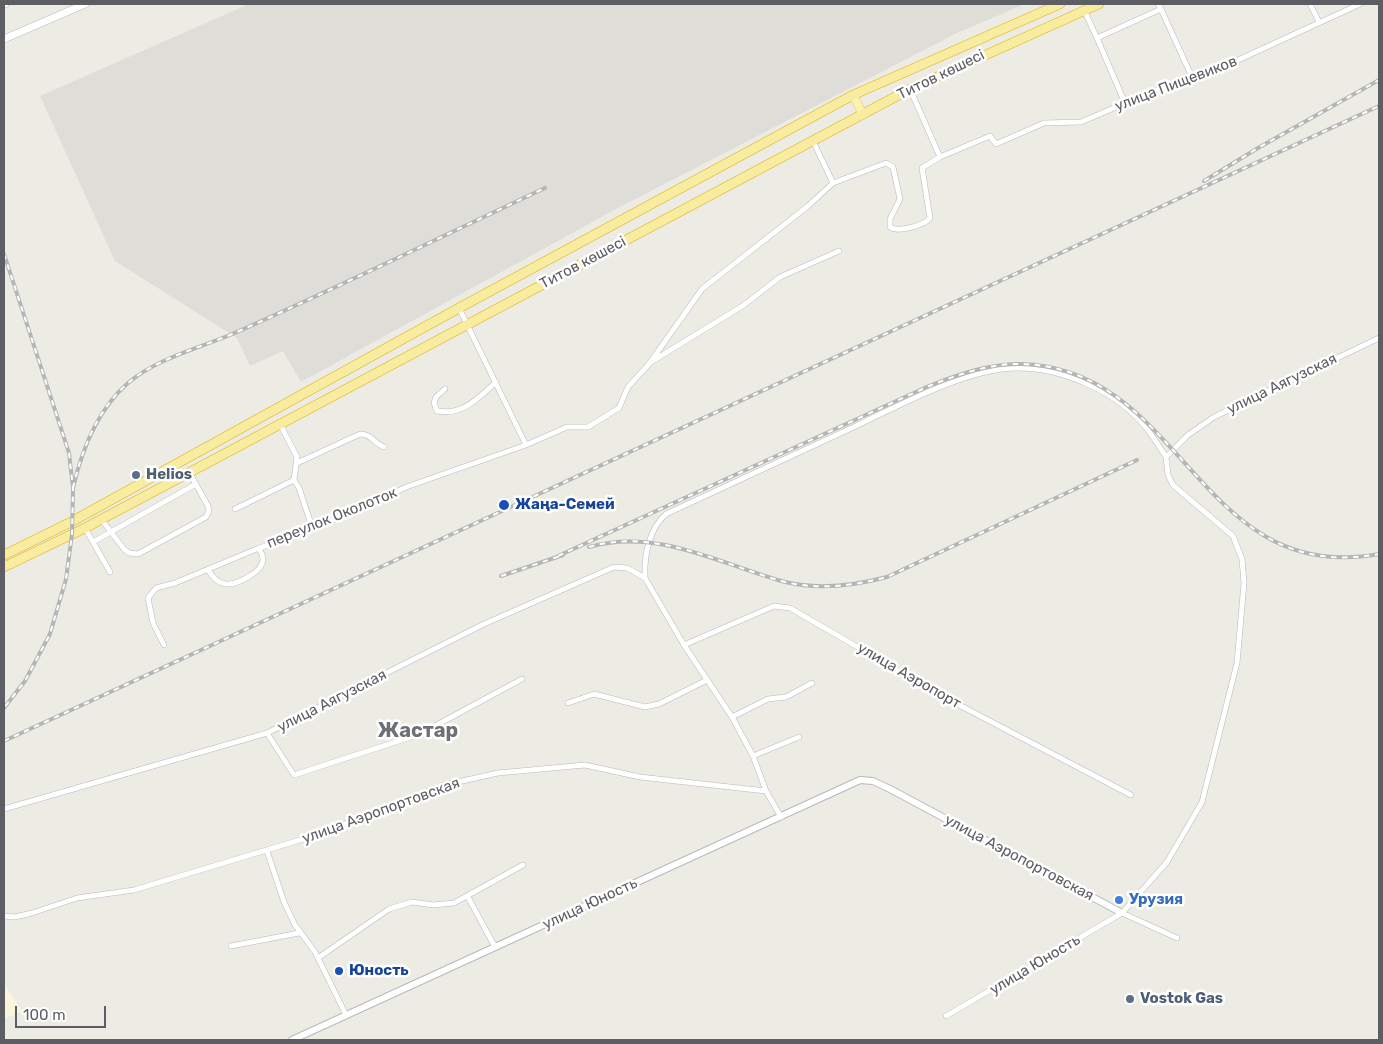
<!DOCTYPE html>
<meta charset="utf-8">
<style>
body{margin:0}
#map{position:relative;width:1383px;height:1044px;overflow:hidden;background:#edece4;font-family:Rubik,sans-serif}
canvas{display:block}
.frame{position:absolute;inset:0;border:5px solid #5c5e63;pointer-events:none}
.scale{position:absolute;left:15px;top:1006px;width:91px;height:22px;box-sizing:border-box;border:2px solid #5c5e63;border-top:0;padding-left:6px;font-size:15px;line-height:18px;white-space:nowrap;color:#5c5e63;-webkit-text-stroke:4px #fff;paint-order:stroke}
</style>
<div id="map">
<canvas width="1383" height="1044"></canvas>
<div class="frame"></div>
<div class="scale">100 m</div>
</div>
<script>
const c = document.querySelector('canvas').getContext('2d');
c.lineJoin = 'round';
function paint(path, color) { c.fillStyle = color; c.fill(path, 'evenodd'); }
function strokePath(path, color, width, dash) { c.strokeStyle = color; c.lineWidth = width; c.lineCap = dash ? 'butt' : 'round'; c.setLineDash(dash || []); c.stroke(path); }
function label(font, color, halo, rows, align = 'center') {
  c.font = font + ' Rubik,sans-serif'; c.lineWidth = 5; c.setLineDash([]); c.textBaseline = 'middle'; c.strokeStyle = halo; c.fillStyle = color; for (const [text, x, y, turn = 0] of rows) {
    c.save(); c.translate(x, y); c.rotate((+turn || 0) * Math.PI / 180); c.textAlign = isNaN(turn) ? turn : align; if (halo) c.strokeText(text, 0, 0); c.fillText(text, 0, 0); c.restore();
  }
}
const commercial = new Path2D(`
 M 4,984 L 22,1011 L 4,1019 Z`);
const industrial = new Path2D(`
 M 249,4 L 1025,4 L 957,33 L 618,208 L 301,382 L 283,351 L 250,366 L 237,338 L 115,261 L 40,96 Z`);
const minor = new Path2D(`
 M 1310,4 L 1319,22
 M 1161,9 L 1191,75
 M 1084,10 L 1097,38 L 1161,9 L 1158,4
 M 1097,38 L 1125,103
 M 910,89 L 940,157
 M 813,141 L 833,183
 M 459,308 L 526,445
 M 651,362 L 744,305 L 780,277 L 839,251
 M 445,389 L 436,397 L 434,403 L 437,411 C 463,416 478,398 496,382
 M 280,424 L 297,457 L 294,480 L 299,488 L 312,527
 M 297,463 L 360,434 C 371,434 374,443 384,447
 M 235,509 L 294,480
 M 101,519 L 124,549 L 129,553 L 138,554 L 206,517 L 209,511 L 208,506 L 189,472
 M 85,528 L 110,572
 M 93,542 L 196,484
 M 208,570 C 212,576 217,583 226,584 C 237,585 263,572 263,559 C 263,555 260,551 259,548
 M 164,645 L 153,623 L 148,598 L 156,588 L 175,583 L 259,548 L 291,538 L 409,486 L 526,445 L 567,427 L 588,427 L 619,408 L 628,387 L 649,364 L 702,289 L 808,206 L 833,183 L 886,163 L 893,167 L 900,199 L 890,219 L 890,227 C 898,233 925,225 930,218 L 922,168 L 940,157 L 990,136 L 996,144 L 1044,123 L 1081,122 L 1191,75 L 1225,66 L 1360,4
 M 684,645 L 774,606 L 790,608 L 944,697 L 1131,795
 M 568,703 L 594,694 L 645,707 L 659,704 L 707,680
 M 732,717 L 768,699 L 786,697 L 812,683
 M 267,733 L 294,775 L 420,734 L 522,679
 M 753,756 L 799,737
 M 4,809 L 267,733 L 484,624 L 614,567 L 627,568 L 645,578
 M 781,817 L 766,791 L 753,756 L 732,717 L 684,645 L 645,578 C 644,555 649,529 666,514 C 730,484 794,454 858,425 C 902,404 969,368 1017,368 C 1063,368 1119,392 1147,429 C 1154,438 1160,448 1166,457
 M 267,851 L 284,902 L 295,925 L 315,952 L 346,1015
 M 468,897 L 495,947
 M 1122,913 L 1177,938
 M 4,916 L 15,917 L 32,913 L 77,898 L 134,890 L 313,836 L 444,785 L 498,773 L 585,765 L 640,777 L 766,791
 M 231,946 L 299,933
 M 318,958 L 389,909 L 412,902 L 433,905 L 454,903 L 523,865
 M 946,1016 L 1122,913 L 1167,862 L 1202,802 L 1237,663 L 1244,583 L 1242,559 L 1233,536 L 1173,485 L 1168,475 L 1166,457 L 1188,435 L 1214,417 L 1379,338`);
const tertiary = new Path2D(`
 M 292,1040 L 860,780 L 873,781 L 890,789 L 1122,913`);
const secondary = new Path2D(`
 M 4,4 L 5,4
 M 4,39 L 85,4`);
const primary = new Path2D(`
 M 853,95 L 863,115`);
const trunk = new Path2D(`
 M 4,555 L 71,522 L 459,308 L 853,95 L 1060,4
 M 4,567 L 85,528 L 910,89 L 1099,4`);
const rail = new Path2D(`
 M 1204,181 L 1258,148 L 1379,80
 M 4,254 L 69,453 L 73,488 L 72,534 L 66,579 L 50,634 L 25,681 L 4,708
 M 73,488 C 82,449 97,410 128,383 C 159,357 201,348 237,332 C 341,286 443,236 545,188
 M 589,547 C 657,527 722,565 785,582 C 819,590 853,586 887,577 L 1137,460
 M 558,556 L 929,386 C 957,375 990,363 1021,364 C 1185,368 1198,587 1379,554
 M 501,576 L 563,555
 M 4,741 L 1379,106`);
const markers = [
 [136,475,5,"#5c6f8a"],
 [504,505,6,"#1a4fb4"],
 [1119,900,5,"#3f7fe0"],
 [339,971,5,"#1a4fb4"],
 [1130,999,5,"#5c6f8a"]
];
const streetNames = [
 ["Титов көшесі",941,75,-26],
 ["улица Пищевиков",1176,84,-21],
 ["Титов көшесі",583,263,-28],
 ["улица Аягузская",1282,384,-26],
 ["переулок Околоток",332,518,-22],
 ["улица Аэропорт",909,676,30],
 ["улица Аягузская",332,701,-27],
 ["улица Аэропортовская",381,811,-20],
 ["улица Аэропортовская",1019,858,28],
 ["улица Юность",590,904,-25],
 ["улица Юность",1035,965,-31]
];
const serviceNames = [
 ["Helios",146,475],
 ["Vostok Gas",1140,999]
];
const transitNames = [
 ["Жаңа-Семей",515,505],
 ["Юность",349,971]
];
const shopNames = [
 ["Урузия",1129,900]
];
const districtNames = [
 ["Жастар",418,731]
];
paint(commercial, '#fbf6db');
paint(industrial, '#dfddd8');
strokePath(minor, '#b6b8bd', 6);
strokePath(tertiary, '#b6b8bd', 8);
strokePath(secondary, '#b7b9bf', 8);
strokePath(primary, '#e7cc63', 9);
strokePath(trunk, '#e1af10', 10);
strokePath(minor, '#fff', 5);
strokePath(tertiary, '#fff', 6);
strokePath(secondary, '#fff', 7);
strokePath(primary, '#f9f3ad', 8);
strokePath(trunk, '#f7eca0', 9);
strokePath(rail, '#b4b5b5', 4);
strokePath(rail, '#fff', 2, [5.5]);
for (const [x, y, r, color] of markers) { const dot = new Path2D(); dot.arc(x, y, r, 0, 2 * Math.PI); c.fillStyle = color; c.fill(dot); strokePath(dot, '#fff', 2); }
label('15px', '#5c5e63', '#fff', streetNames);
label('bold 15px', '#4e5e75', '#fff', serviceNames, 'left');
label('bold 15px', '#164399', '#fff', transitNames, 'left');
label('bold 15px', '#366cbe', '#fff', shopNames, 'left');
label('bold 20px', '#6d7075', '#fff', districtNames);
</script>
